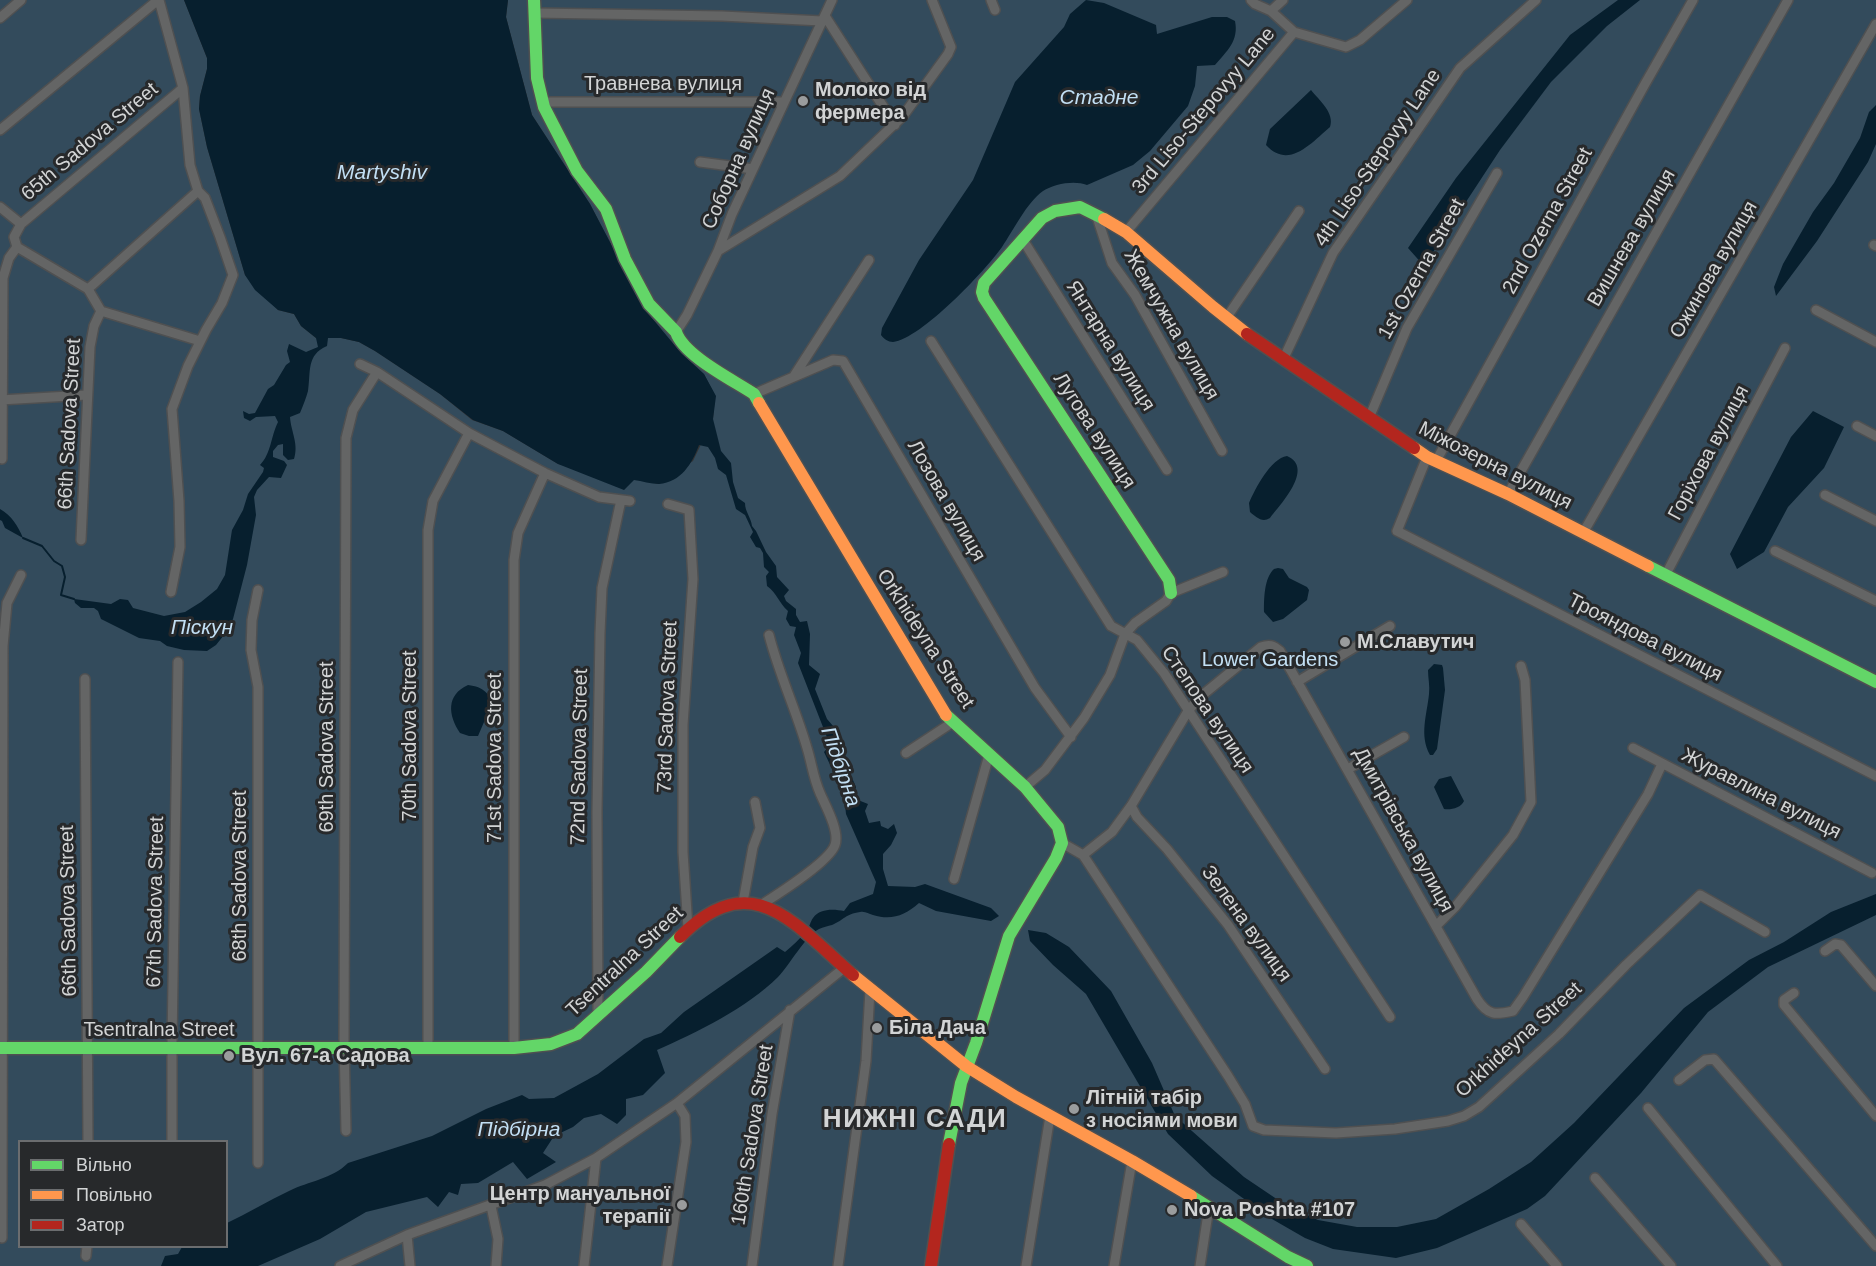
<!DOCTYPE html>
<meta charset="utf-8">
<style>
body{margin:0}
#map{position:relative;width:1876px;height:1266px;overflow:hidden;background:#323334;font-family:Arial,sans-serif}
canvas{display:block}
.legend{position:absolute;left:18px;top:1140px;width:210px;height:108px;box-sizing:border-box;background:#27292b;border:2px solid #6b6d6f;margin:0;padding:8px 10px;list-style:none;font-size:18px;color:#d2d4d5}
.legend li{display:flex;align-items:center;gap:12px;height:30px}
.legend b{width:30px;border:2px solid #6b6d6f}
</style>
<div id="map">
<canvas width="1876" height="1266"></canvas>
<ul class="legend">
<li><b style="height:8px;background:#63d668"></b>Вільно</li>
<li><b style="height:8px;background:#ff974d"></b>Повільно</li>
<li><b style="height:8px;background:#b3261e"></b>Затор</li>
</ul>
</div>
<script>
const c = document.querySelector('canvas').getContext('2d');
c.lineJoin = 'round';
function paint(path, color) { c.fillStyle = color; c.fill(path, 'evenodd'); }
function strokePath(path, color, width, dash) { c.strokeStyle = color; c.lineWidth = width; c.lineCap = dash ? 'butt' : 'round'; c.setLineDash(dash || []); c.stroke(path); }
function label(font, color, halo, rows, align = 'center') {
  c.font = font + ' Arial,sans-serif'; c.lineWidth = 6; c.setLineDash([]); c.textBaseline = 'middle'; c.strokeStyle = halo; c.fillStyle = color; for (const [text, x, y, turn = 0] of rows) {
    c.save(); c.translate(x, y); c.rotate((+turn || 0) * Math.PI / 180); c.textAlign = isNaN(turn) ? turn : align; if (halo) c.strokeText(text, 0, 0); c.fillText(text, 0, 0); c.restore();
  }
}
const green = new Path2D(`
 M 0,0 L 184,0 L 207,58 L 207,69 L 200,96 L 199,109 L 207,147 L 245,275 L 278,310 L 294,314 L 301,326 L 316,338 L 341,338 L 359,342 L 375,351 L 440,394 L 472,420 L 503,431 L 558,464 L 659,484 L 693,461 L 713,419 L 715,396 L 704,374 L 681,353 L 646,311 L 590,204 L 532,115 L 506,17 L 508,0 L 1876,0 L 1876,1266 L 0,1266 ZM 20,1142 L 226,1142 L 226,1246 L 20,1246 Z`);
const water = new Path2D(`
 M 184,0 L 508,0 L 506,17 L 532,115 L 590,204 L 646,311 L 681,353 L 704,374 L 716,396 L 713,419 L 721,451 L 731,463 L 733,482 L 738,498 L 745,503 C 745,512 751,517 752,526 L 756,531 L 766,552 L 776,566 L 777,577 L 789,590 L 784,596 L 786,601 L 796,609 L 796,615 L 800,622 L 807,621 L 810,634 L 809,665 L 820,674 L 815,689 L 827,719 L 840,734 L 849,771 L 856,787 L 853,798 L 868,804 L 865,811 L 869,823 L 880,821 L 881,826 L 888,829 L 894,824 L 897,833 L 891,845 L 883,854 L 883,869 L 888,886 L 915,887 L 925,884 L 991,908 L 999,916 L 991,921 L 936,911 L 919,903 C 905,915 892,921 873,915 C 868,914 866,911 860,912 C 845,914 844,920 832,925 C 828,926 823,927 819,929 C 806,935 789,966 778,977 C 747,1008 696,1033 657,1050 L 665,1073 L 643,1095 L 626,1099 L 626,1115 L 617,1124 L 601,1114 L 584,1118 L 573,1127 L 554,1136 L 543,1153 L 556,1162 L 527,1179 L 513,1162 L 478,1183 L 461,1184 L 458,1195 L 449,1192 L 438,1207 L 427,1197 L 366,1212 L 320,1239 L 258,1266 L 161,1266 L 165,1256 L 178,1254 L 182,1247 L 226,1246 L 227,1223 C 248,1213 268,1201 289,1191 C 309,1181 332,1179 348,1163 L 432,1136 L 486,1109 L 522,1095 L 529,1099 L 554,1098 L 598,1074 L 644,1039 L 661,1033 L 684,1012 L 777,947 L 785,952 C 793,945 800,939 806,931 C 810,927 810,922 813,918 C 820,908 834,909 844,911 L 850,903 L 873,894 L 876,882 L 846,814 L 844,794 L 824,752 L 830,745 L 798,663 L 801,653 L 794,635 L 796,627 L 790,626 L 786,619 L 788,611 C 779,603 777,593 767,586 L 766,576 L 769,572 L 764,567 L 763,553 L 760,548 L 756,547 L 750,537 L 753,532 L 745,515 L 736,509 L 726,475 L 718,469 L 715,458 L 708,447 L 699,445 C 692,464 681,482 659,484 C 651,484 642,481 634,480 L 624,490 L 558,464 L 503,431 L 473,420 L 440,394 L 375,351 L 359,342 L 341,338 L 328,338 L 327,346 C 306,355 311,372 308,391 C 306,398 303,406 300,413 L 290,417 C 291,432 299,444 294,459 L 288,460 L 283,455 L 283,444 L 278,445 L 273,451 L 273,457 L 284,461 L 287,465 L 281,478 L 269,477 L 257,490 L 254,497 L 256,515 L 247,565 L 233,619 L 228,630 L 216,645 L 207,651 L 184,650 L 167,646 L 160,641 L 139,638 L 101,619 L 98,611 L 94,608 L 81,608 L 75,603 L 74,599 L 111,604 L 120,599 L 128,600 L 133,608 L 164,616 L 185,612 L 201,602 L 217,589 L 225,575 L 232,530 L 243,510 L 248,494 L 263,472 L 264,468 L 260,465 C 271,454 271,436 278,422 L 275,416 L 256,417 L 250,421 L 244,418 L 243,411 L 249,414 L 255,413 L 268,389 L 274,385 L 286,365 L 290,362 L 287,351 L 289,344 L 306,352 L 318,347 L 316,338 L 301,326 L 294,314 L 278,310 L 255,290 L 245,275 L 207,147 L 199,109 L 200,96 L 207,69 L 207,58 Z
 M 1086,0 L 1104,3 L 1156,25 L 1157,34 L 1212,17 L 1227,17 L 1235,21 C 1239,41 1227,51 1215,65 L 1197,66 L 1195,86 L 1188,106 L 1150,151 L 1133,165 L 1087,185 C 1074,180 1054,184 1043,191 C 1027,202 1013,231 1002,247 C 986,270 921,339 893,342 C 888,342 884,339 881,335 L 882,328 L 919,260 L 973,180 L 1015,82 L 1064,27 L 1070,14 Z
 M 1618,0 L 1640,0 L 1607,26 L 1551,82 L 1500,150 L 1424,266 L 1408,248 L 1456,178 L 1570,35 Z
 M 1311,90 C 1319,100 1335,113 1330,127 C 1311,143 1289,170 1266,145 L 1270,129 Z
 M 1876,105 L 1876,144 L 1868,162 L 1817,241 L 1776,296 L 1774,287 L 1783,264 L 1813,212 L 1834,183 L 1860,138 L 1869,112 Z
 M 1813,411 L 1844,427 L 1824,468 L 1788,507 L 1764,552 L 1737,569 L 1730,554 L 1791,437 Z
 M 1287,456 C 1315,468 1280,505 1270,518 C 1262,523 1256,517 1250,512 L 1249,503 C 1255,489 1271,458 1287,456 Z
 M 0,509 C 12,516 18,526 23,538 L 5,528 L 2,521 L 0,520 Z
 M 1278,568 L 1283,569 L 1289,578 L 1307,587 L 1309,590 L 1307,600 L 1283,619 L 1273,622 L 1264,612 C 1264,599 1264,578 1274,569 Z
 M 1434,664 L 1442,665 L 1443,668 L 1445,690 L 1437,749 L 1433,755 L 1430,755 C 1419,735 1427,715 1429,694 C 1430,686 1428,678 1428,670 Z
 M 468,685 C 484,687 489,693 496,709 L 487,715 L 478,736 L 469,736 L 460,733 C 448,715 446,695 468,685 Z
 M 1451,776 L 1464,801 C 1461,808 1451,810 1444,809 L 1434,787 L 1439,779 Z
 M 1876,894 L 1876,915 L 1768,967 L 1708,1012 L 1641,1093 L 1545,1196 L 1527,1209 L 1437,1248 L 1396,1258 L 1333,1249 L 1305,1238 L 1272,1219 L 1212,1176 L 1168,1134 L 1086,994 L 1053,965 L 1030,941 L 1028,930 L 1046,933 L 1069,947 L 1111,991 L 1152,1063 L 1175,1116 L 1244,1177 L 1287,1206 L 1318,1220 L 1357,1227 L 1397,1227 L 1436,1219 L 1489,1189 L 1531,1162 L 1574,1123 L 1684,1008 L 1749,960 L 1784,942 L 1831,912 Z`);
const stream = new Path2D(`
 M 23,538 L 42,546 L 54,561 L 62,566 L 65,577 L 61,595 L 74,599`);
const street = new Path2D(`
 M 159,0 L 183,88 L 190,165 L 198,191 L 205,198 L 220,237 L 233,275 L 222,303 L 206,330 L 188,366 L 172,409 L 179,501 L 180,547 L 171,592
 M 991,0 L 995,10
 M 1251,0 L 1255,4 L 1271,11 L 1294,32 L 1346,47 L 1360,40 L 1407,0
 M 1271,11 L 1283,0
 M 535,13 L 722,16 L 822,21
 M 825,16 L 895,125
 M 0,18 L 21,0
 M 543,102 L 784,102
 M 0,130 L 158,0
 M 700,162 L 753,169
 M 0,207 L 21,224 L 14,237 L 17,247 L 88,289 L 101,311 L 200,341
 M 1096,214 L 1112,263 L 1135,295 L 1222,451
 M 21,224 L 183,88
 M 1126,232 L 1294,32
 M 1023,240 L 1167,470
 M 1874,245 L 1876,246
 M 718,251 L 840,176 L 903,116 L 948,54 L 951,47 L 932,0
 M 88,289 L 198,191
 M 1816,310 L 1876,342
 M 1227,317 L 1299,211
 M 676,332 L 687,315 L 718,251 L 732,214 L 832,0
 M 931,341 L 1111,626 L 1137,640 L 1164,673 L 1390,1017
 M 1283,360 L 1333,253 L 1460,68 L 1536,0
 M 360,364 L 377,372 L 469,433 L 545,473 L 599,497 L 630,501
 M 794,376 L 869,260
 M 754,394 L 833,360 L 843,361 L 1035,688 L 1071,737
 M 0,400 L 87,395
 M 1369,418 L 1407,328 L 1497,173
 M 1857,426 L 1876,436
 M 1427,457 L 1397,531 L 1876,776
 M 2,459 L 3,278 L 9,258 L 17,247
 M 1436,461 L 1645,84 L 1693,0
 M 1508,494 L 1788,0
 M 1825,495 L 1876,521
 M 668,504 L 689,510 L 693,579 L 683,725 L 683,852 L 688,928
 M 1583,533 L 1876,24
 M 81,540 L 90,347 L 94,326 L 101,311
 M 1775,551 L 1876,601
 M 1665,576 L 1785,348
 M 258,590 L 252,620 L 251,650 L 258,687 L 258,1163
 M 85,679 L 88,1142
 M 1297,682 L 1390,626
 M 1633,748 L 1872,873
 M 906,753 L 953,722
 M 1348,769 L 1404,737
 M 1025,787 L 1045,770 L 1084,718 L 1110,675 L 1125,634 L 1135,623 L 1166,601 L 1171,593 L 1223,572
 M 1131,806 L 1137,817 L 1167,849 L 1228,925 L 1325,1069
 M 1062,843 L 1083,855 L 1228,1076 L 1245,1104 L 1253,1126 L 1264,1130 L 1336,1133 L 1395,1129 L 1448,1121 L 1464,1116 L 1479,1107 L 1559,1034 L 1626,965 L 1700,895 L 1765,932
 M 1083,855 L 1112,832 L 1131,806 L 1188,711 L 1200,697 L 1261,647 C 1269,644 1273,645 1280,651 L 1477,999 C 1488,1016 1496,1015 1513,1011 L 1523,997 L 1648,794 L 1662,764
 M 954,879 L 989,755
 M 743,902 L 753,847 L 760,828 L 755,802
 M 761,905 C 778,894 829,862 835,845 C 840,831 825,805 820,793 C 813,777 812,764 807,748 C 796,710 779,674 769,635
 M 1436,926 L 1456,906 L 1513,835 L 1531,802 L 1525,680 L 1521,666
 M 1825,951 L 1835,944 L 1841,945 L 1876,986
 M 1794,993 L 1784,1000 L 1784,1005 L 1876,1116
 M 598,1016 L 597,812 L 600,633 L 602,588 L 621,500
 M 428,1048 L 428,530 L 433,501 L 469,433
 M 514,1048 L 514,560 L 518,533 L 545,473
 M 1679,1080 L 1705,1060 L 1714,1059 L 1876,1246
 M 1648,1108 L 1777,1266
 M 346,1131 L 344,1044 L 346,438 L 353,410 L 377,372
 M 172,1142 L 172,1044 L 178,662
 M 1595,1178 L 1671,1266
 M 491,1206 L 498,1239 L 496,1266
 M 1521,1224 L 1557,1266
 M 407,1235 L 410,1266
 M 2,1238 L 3,646 L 7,603 L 21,575
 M 86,1256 L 87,1246
 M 340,1266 L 407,1235 L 545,1185 L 596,1158 L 677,1103 L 844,968
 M 584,1266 L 596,1158
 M 667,1266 L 686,1142 L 685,1116 L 677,1103
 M 752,1266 L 772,1114 L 790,1010
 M 838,1266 L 866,1061 L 870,990
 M 1026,1266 L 1050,1116
 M 1114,1266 L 1132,1161
 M 1200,1266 L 1209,1207`);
const fast = new Path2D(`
 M 534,0 L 537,78 L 544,107 L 577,171 L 606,209 L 625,259 L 649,304 L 676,332 C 684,356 733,380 754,394 L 759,403
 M 1104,219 L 1080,207 L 1055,211 L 1042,218 L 984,283 L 982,292 L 984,298 L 1169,580 L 1171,593
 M 1648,566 L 1876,682
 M 946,715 L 1025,787 L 1058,827 L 1062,843 L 1056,858 L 1009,936 L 976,1043 L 961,1083 L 949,1144
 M 0,1048 L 514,1048 L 551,1044 L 577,1034 L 646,972 L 680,937
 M 1191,1196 L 1288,1257 L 1307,1266`);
const slow = new Path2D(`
 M 1104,219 L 1126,232 L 1213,307 L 1247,334
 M 759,403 L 946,715
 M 1414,448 L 1427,457 L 1508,494 L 1648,566
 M 853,975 L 966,1066 L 1016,1097 L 1132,1161 L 1191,1196`);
const jam = new Path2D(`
 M 1247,334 L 1414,448
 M 680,937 C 752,864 794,924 853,975
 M 931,1266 L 949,1144`);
const markers = [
 [803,101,6,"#9a9c9d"],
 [1345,642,6,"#9a9c9d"],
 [877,1028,6,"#9a9c9d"],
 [229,1056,6,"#9a9c9d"],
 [1074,1109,6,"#9a9c9d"],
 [682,1205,6,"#9a9c9d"],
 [1172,1210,6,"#9a9c9d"]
];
const streetNames = [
 ["Травнева вулиця",663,84],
 ["3rd Liso-Stepovyy Lane",1204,111,-50],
 ["65th Sadova Street",90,142,-40],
 ["4th Liso-Stepovyy Lane",1378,158,-56],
 ["Соборна вулиця",739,159,-66],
 ["2nd Ozerna Street",1548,221,-61],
 ["Вишнева вулиця",1632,238,-60],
 ["1st Ozerna Street",1422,269,-61],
 ["Ожинова вулиця",1714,270,-60],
 ["Жемчужна вулиця",1171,325,60],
 ["Янтарна вулиця",1110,346,58],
 ["66th Sadova Street",70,424,-87],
 ["Лугова вулиця",1094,431,57],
 ["Горіхова вулиця",1709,453,-62],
 ["Міжозерна вулиця",1495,466,27],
 ["Лозова вулиця",946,501,60],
 ["Трояндова вулиця",1645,638,27],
 ["Orkhideyna Street",925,639,57],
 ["73rd Sadova Street",668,707,-88],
 ["Степова вулиця",1207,710,56],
 ["70th Sadova Street",410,736,-90],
 ["69th Sadova Street",327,747,-90],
 ["72nd Sadova Street",580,757,-89],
 ["71st Sadova Street",495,758,-90],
 ["Журавлина вулиця",1761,794,27],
 ["Дмитрівська вулиця",1403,830,61],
 ["68th Sadova Street",240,876,-90],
 ["67th Sadova Street",156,902,-89],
 ["66th Sadova Street",69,911,-91],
 ["Зелена вулиця",1246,924,54],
 ["Tsentralna Street",625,962,-43],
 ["Tsentralna Street",159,1030],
 ["Orkhideyna Street",1519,1040,-42],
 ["160th Sadova Street",753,1135,-81]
];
const poiNames = [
 ["Молоко від",815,90],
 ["фермера",815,113],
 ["М.Славутич",1357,642],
 ["Біла Дача",889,1028],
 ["Вул. 67-а Садова",241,1056],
 ["Літній табір",1086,1098],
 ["з носіями мови",1086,1121],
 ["Центр мануальної",670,1194,"right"],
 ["терапії",670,1217,"right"],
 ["Nova Poshta #107",1184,1210]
];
const parkNames = [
 ["Lower Gardens",1270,660]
];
const waterNames = [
 ["Стадне",1099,98],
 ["Martyshiv",382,173],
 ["Піскун",202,628],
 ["Підбірна",840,767,71],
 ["Підбірна",519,1130]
];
const districtNames = [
 ["НИЖНІ САДИ",915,1120]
];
paint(green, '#334b5c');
paint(water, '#071f2e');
strokePath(stream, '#071f2e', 2);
strokePath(street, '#4f5051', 12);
strokePath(fast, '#4f5051', 15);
strokePath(slow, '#4f5051', 15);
strokePath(jam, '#4f5051', 15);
strokePath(street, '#646565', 9);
strokePath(fast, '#63d668', 12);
strokePath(slow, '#ff974d', 12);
strokePath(jam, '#b3261e', 12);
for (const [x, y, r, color] of markers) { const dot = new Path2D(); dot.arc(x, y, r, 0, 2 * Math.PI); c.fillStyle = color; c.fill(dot); strokePath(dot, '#27292b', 2); }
label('20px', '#d2d4d5', '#27292b', streetNames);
label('bold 20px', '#d2d4d5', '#27292b', poiNames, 'left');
label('20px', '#c3e0f4', '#27292b', parkNames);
label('italic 21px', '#c2dff4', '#27292b', waterNames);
c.letterSpacing = '1.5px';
label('bold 26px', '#d2d4d5', '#27292b', districtNames);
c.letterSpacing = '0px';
</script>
